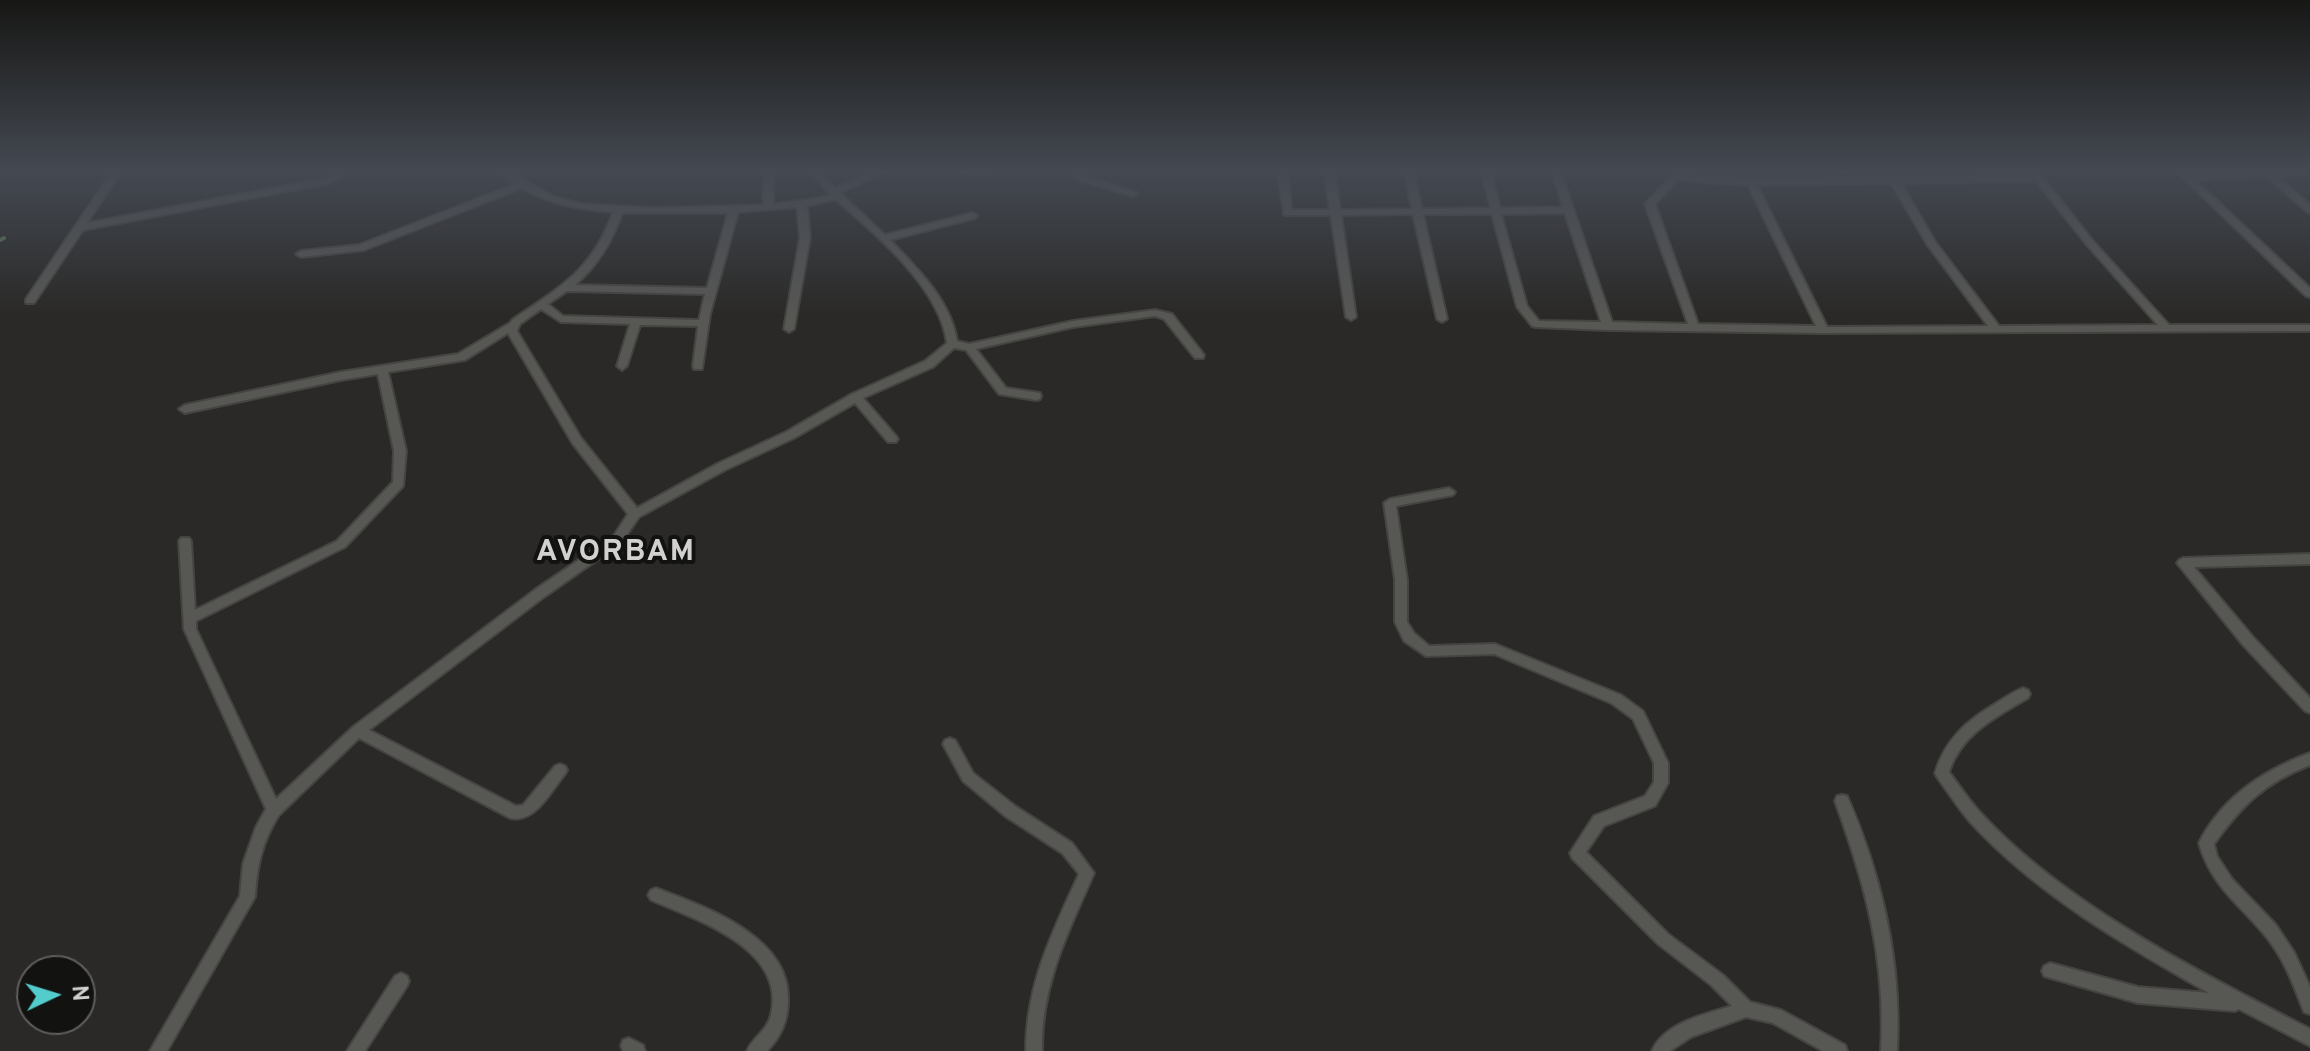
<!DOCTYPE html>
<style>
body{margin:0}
#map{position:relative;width:2310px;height:1051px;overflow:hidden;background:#2a2927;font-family:Overpass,sans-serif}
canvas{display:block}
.north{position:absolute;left:16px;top:955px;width:80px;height:80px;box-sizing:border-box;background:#121211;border:2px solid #5f5e5d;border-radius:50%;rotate:86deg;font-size:22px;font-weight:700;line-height:32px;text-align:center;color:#d2d1d0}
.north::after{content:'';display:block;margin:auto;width:28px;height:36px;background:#53cdcb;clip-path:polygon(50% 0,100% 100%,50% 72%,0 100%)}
</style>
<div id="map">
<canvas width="2310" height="1051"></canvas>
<div class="north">N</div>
</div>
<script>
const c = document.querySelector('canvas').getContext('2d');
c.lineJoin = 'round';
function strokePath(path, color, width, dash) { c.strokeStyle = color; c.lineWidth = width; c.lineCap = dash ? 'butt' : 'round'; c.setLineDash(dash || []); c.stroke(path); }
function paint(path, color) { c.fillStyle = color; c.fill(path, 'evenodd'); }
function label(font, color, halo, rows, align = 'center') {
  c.font = font + ' Overpass,sans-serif'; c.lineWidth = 8; c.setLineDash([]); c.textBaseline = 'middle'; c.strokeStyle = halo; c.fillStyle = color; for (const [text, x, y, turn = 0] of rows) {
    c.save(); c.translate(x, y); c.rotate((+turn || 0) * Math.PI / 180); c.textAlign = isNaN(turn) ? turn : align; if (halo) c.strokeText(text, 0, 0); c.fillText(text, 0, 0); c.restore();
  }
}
const stream = new Path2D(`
 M 0,240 L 4,238`);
const minor = new Path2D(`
 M 113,170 L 122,170 L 87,223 L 327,178 L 340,170 L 351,170 L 330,183 L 83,230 L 34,303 L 26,303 L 26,299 Z
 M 495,170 L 506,170 L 554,197 L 581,204 L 655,208 L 763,205 L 764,170 L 774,170 L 773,204 L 814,199 L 831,195 L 809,170 L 818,170 L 835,188 L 877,170 L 889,170 L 840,193 L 885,235 L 972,213 L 977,216 L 975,218 L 890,240 C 917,268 951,301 957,341 L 969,344 L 1073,321 L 1155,310 L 1172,314 L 1204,355 L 1203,358 L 1195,358 L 1164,319 L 1155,316 L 1073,327 L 976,349 L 1006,388 L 1040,393 L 1041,396 L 1040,399 L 1036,400 L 999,394 L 966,350 L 954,348 L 933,367 L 863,398 L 896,436 L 898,439 L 896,442 L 888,442 L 855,403 L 794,438 L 725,470 L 639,517 L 621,543 L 544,597 L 369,730 L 516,806 L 523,805 L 555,766 L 560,764 L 565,766 L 567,770 L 565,774 C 551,791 535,824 510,818 L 359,738 L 279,815 C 262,842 257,865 255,897 L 252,902 L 167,1051 L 150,1051 L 240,896 L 243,864 L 256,827 L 266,809 L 184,629 L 179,541 L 181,538 L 189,538 L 191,541 L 195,610 L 337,541 L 393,482 L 394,451 L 378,374 L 341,380 L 185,413 L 179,409 L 185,405 L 341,372 L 458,354 L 510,323 L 512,320 C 560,287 593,270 613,212 C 579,209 551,205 522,188 L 364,250 L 301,257 L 296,254 L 301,251 L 359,245 L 515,184 ZM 835,199 C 876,234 940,288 947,343 L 925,361 L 852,394 L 786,432 L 717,464 L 637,508 L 581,438 L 517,331 L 520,324 L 541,309 L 561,322 L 630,324 L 617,366 L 622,370 L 627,366 L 640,325 L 698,326 L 693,366 L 694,369 L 702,369 L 710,314 L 738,212 L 797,207 L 800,237 L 784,329 L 789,332 L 794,329 L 810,237 L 807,206 ZM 622,213 L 728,213 L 707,288 L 575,285 C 598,265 612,242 622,213 ZM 567,291 L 705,294 L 699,320 L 563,316 L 548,304 ZM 508,333 L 573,444 L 628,514 L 613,537 L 536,589 L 353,727 L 276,799 L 196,629 L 196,621 L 345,547 L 403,486 L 406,451 L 388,372 L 465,360 Z
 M 957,170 L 988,170 L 993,173 C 985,178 965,175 957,170 Z
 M 1068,170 L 1077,170 L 1079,174 L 1138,193 L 1133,196 L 1073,178 Z
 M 1278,170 L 1288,170 L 1291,210 L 1330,210 L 1324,170 L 1334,170 L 1340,210 L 1412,209 L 1404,170 L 1413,170 L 1422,209 L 1491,208 L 1481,170 L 1490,170 L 1500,208 L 1563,207 L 1551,170 L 1560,170 L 1612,322 L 1688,324 L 1645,204 L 1677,170 L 1686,170 L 1683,175 L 1751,179 L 2032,175 L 2030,173 L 2035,170 L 2038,171 L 2093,241 L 2169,325 L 2310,325 L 2310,331 L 1823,333 L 1608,330 L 1536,327 L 1532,326 L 1517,307 L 1492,214 L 1423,214 L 1447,319 L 1442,322 L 1437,319 L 1413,214 L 1341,215 L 1356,317 L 1351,320 L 1346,317 L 1331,215 L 1284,215 ZM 1678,180 L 1748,185 L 1816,326 L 1698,324 L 1655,204 ZM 2036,181 L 2087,245 L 2158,325 L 1999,326 L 1936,243 L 1901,183 ZM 1891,183 L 1927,244 L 1988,326 L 1827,327 L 1757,185 ZM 1565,213 L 1601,322 L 1539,321 L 1527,306 L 1501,214 Z
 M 2175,170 L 2185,170 L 2190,175 L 2269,170 L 2310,170 L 2310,174 L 2277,176 L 2310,205 L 2310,213 L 2307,212 L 2267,176 L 2195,180 L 2310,288 L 2310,297 L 2306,296 Z
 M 1449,488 L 1455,492 L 1453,495 L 1396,506 L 1407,580 L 1407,622 L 1414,633 L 1429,646 L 1495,644 L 1621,695 L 1643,711 L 1668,763 L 1668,783 L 1655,806 L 1604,826 L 1586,852 L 1668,934 L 1723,975 L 1750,1002 L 1781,1010 L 1845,1045 L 1847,1051 L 1823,1051 L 1773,1023 L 1746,1017 L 1691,1037 L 1670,1051 L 1652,1051 C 1664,1023 1705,1014 1732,1006 L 1711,985 L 1658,944 L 1572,858 L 1570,853 L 1594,816 L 1645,796 L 1654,782 L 1654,763 L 1633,719 L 1611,703 L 1494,654 L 1426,656 L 1404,641 L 1395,622 L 1395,580 L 1384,503 L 1390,499 Z
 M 2310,554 L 2310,564 L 2194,567 L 2253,637 L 2310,698 L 2310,713 L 2305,711 L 2243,645 L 2177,563 L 2179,560 L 2183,558 Z
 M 2023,688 L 2028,690 L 2030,694 L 2028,698 C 1996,717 1961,734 1949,772 C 1959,785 1968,799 1979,811 C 2063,904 2200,972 2310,1029 L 2310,1046 L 2239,1009 L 2235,1011 L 2138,1003 L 2044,976 L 2042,971 L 2044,966 L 2050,963 L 2138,987 L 2209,993 C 2124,945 2036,894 1970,822 C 1958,808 1948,792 1937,777 L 1935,773 C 1945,740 1966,721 1995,704 C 2004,698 2013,692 2023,688 Z
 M 950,738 L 955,740 L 973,773 L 1015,806 L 1072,843 L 1094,873 C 1068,933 1041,984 1042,1051 L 1026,1051 C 1026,985 1052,933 1079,874 L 1062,853 L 1005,816 L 963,781 L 943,744 L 945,740 Z
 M 2310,753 L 2310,765 C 2264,783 2242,805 2214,844 L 2217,856 L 2232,879 L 2276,925 L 2294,952 L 2310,987 L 2310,1014 L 2304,1012 C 2294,986 2285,961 2268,939 C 2241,905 2211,887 2199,843 C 2222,797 2264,770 2310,753 Z
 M 1842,795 L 1847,796 C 1882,876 1902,964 1897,1051 L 1881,1051 C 1886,960 1866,886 1835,801 L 1837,796 Z
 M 656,888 C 705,907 791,936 788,1001 C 788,1020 781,1037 767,1051 L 747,1051 C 753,1037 767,1031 771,1015 C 787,949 698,920 651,900 L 648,895 L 651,890 Z
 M 401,973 L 407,976 L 409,981 L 407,986 L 365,1051 L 347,1051 L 395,976 Z
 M 629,1038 L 643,1045 L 645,1051 L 623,1051 L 621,1046 L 623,1040 Z`);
const districtNames = [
 ["AVORBAM",616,554]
];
strokePath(stream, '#627a56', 4);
strokePath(minor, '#454442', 4);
paint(minor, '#575754');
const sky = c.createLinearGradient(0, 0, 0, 317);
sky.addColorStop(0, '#171715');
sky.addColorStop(0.54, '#444952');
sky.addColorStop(1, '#44495200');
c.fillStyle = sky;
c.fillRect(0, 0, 2310, 317);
c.letterSpacing = '2px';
label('bold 30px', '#d2d1d0', '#121211', districtNames);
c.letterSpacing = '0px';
</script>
